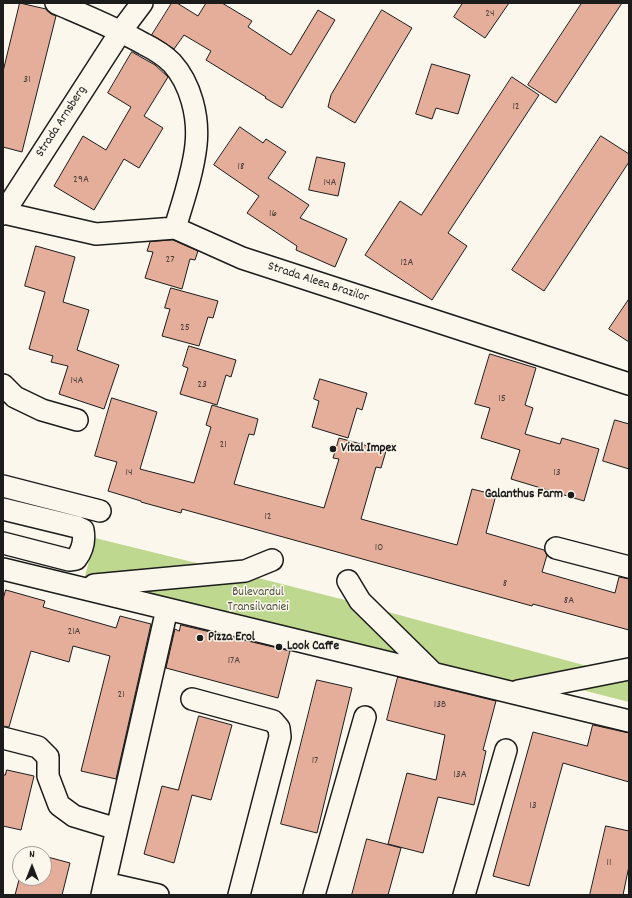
<!DOCTYPE html>
<style>
body{margin:0}
#map{position:relative;width:632px;height:898px;overflow:hidden;background:#fbf7ec;font-family:Dekko,sans-serif}
canvas{display:block}
.frame{position:absolute;inset:0;border:4px solid #1c1c1c;pointer-events:none}
.north{position:absolute;left:12px;top:846px;width:40px;height:40px;box-sizing:border-box;background:#fbf7ec;border:1px solid #a29f99;border-radius:50%;rotate:0deg;font-size:11px;font-weight:700;line-height:16px;text-align:center;color:#1c1c1c}
.north::after{content:'';display:block;margin:auto;width:14px;height:18px;background:#1c1c1c;clip-path:polygon(50% 0,100% 100%,50% 72%,0 100%)}
</style>
<div id="map">
<canvas width="632" height="898"></canvas>
<div class="frame"></div>
<div class="north">N</div>
</div>
<script>
const c = document.querySelector('canvas').getContext('2d');
c.lineJoin = 'round';
function paint(path, color) { c.fillStyle = color; c.fill(path, 'evenodd'); }
function strokePath(path, color, width, dash) { c.strokeStyle = color; c.lineWidth = width; c.lineCap = dash ? 'butt' : 'round'; c.setLineDash(dash || []); c.stroke(path); }
function label(font, color, halo, rows, align = 'center') {
  c.font = font + ' Dekko,sans-serif'; c.lineWidth = 3; c.setLineDash([]); c.textBaseline = 'middle'; c.strokeStyle = halo; c.fillStyle = color; for (const [text, x, y, turn = 0] of rows) {
    c.save(); c.translate(x, y); c.rotate((+turn || 0) * Math.PI / 180); c.textAlign = isNaN(turn) ? turn : align; if (halo) c.strokeText(text, 0, 0); c.fillText(text, 0, 0); c.restore();
  }
}
const green = new Path2D(`
 M 95,538 L 217,568 L 84,580 Z
 M 258,578 L 353,602 L 410,661 L 121,590 Z
 M 377,609 L 602,670 L 516,686 L 434,665 Z
 M 629,675 L 629,702 L 578,689 Z`);
const building = new Path2D(`
 M 20,3 L 46,9 L 51,14 L 56,16 L 22,152 L 3,147 L 3,72 Z
 M 172,3 L 177,3 L 198,16 L 206,3 L 222,3 L 252,21 L 248,27 L 291,55 L 318,10 L 335,20 L 282,108 L 265,98 L 266,97 L 206,60 L 211,51 L 184,35 L 174,49 L 152,35 Z
 M 463,3 L 509,3 L 485,38 L 454,17 Z
 M 582,3 L 622,3 L 556,103 L 528,85 Z
 M 382,10 L 412,28 L 355,123 L 328,107 L 331,95 Z
 M 132,52 L 155,65 L 168,77 L 144,116 L 163,128 L 139,168 L 124,159 L 94,210 L 54,186 L 83,136 L 106,150 L 131,107 L 108,93 Z
 M 432,64 L 470,75 L 458,114 L 436,108 L 432,119 L 416,114 Z
 M 512,77 L 539,95 L 448,233 L 467,246 L 432,300 L 365,255 L 400,201 L 421,215 Z
 M 240,127 L 263,143 L 266,139 L 286,152 L 268,178 L 309,205 L 300,218 L 347,239 L 335,267 L 296,250 L 297,246 L 247,213 L 259,196 L 214,165 Z
 M 601,136 L 629,154 L 629,162 L 544,291 L 512,270 Z
 M 317,157 L 345,163 L 338,196 L 309,190 Z
 M 173,240 L 198,251 L 195,260 L 190,259 L 182,289 L 145,278 L 153,252 L 147,251 L 150,242 Z
 M 36,246 L 75,257 L 63,302 L 89,310 L 77,350 L 119,365 L 104,409 L 59,394 L 68,366 L 51,362 L 53,356 L 29,349 L 45,292 L 25,286 Z
 M 171,288 L 218,301 L 213,318 L 208,317 L 199,346 L 162,336 L 170,309 L 165,308 Z
 M 629,299 L 629,342 L 609,329 Z
 M 189,346 L 236,360 L 231,377 L 226,375 L 217,405 L 180,394 L 188,368 L 183,366 Z
 M 490,354 L 536,368 L 525,405 L 533,408 L 525,434 L 560,444 L 562,438 L 599,449 L 584,501 L 511,479 L 520,450 L 481,438 L 490,408 L 475,404 Z
 M 320,379 L 367,393 L 362,410 L 357,408 L 348,438 L 312,427 L 319,401 L 314,399 Z
 M 112,398 L 157,412 L 140,469 L 194,483 L 211,427 L 206,425 L 212,405 L 258,419 L 254,435 L 249,434 L 234,484 L 324,508 L 339,459 L 333,458 L 339,438 L 386,451 L 381,468 L 376,467 L 361,519 L 457,545 L 472,489 L 496,495 L 486,533 L 544,550 L 547,555 L 542,572 L 615,593 L 619,577 L 629,579 L 629,630 L 533,604 L 532,606 L 182,509 L 181,513 L 141,502 L 141,501 L 108,491 L 117,462 L 95,456 Z
 M 615,420 L 629,424 L 629,469 L 603,461 Z
 M 6,590 L 45,601 L 43,607 L 116,628 L 120,616 L 151,624 L 116,779 L 81,771 L 110,656 L 73,646 L 69,662 L 31,651 L 9,727 L 3,726 L 3,600 Z
 M 181,625 L 290,651 L 278,698 L 166,668 L 175,629 L 179,631 Z
 M 398,677 L 496,701 L 483,750 L 486,751 L 474,805 L 438,797 L 423,853 L 388,844 L 407,773 L 436,780 L 445,735 L 387,720 Z
 M 317,680 L 352,688 L 317,833 L 281,824 Z
 M 199,716 L 232,725 L 211,800 L 192,795 L 174,863 L 144,854 L 162,786 L 178,790 Z
 M 593,725 L 629,733 L 629,782 L 563,763 L 529,886 L 493,876 L 533,732 L 587,746 Z
 M 7,770 L 34,776 L 21,830 L 3,826 L 3,775 L 5,775 Z
 M 606,826 L 629,831 L 629,866 L 623,895 L 590,895 Z
 M 367,839 L 401,848 L 388,895 L 352,895 Z
 M 44,856 L 70,863 L 62,895 L 15,895 L 20,876 L 20,878 L 44,878 Z`);
const minor = new Path2D(`
 M 56,3 C 86,16 116,28 144,44 C 154,49 164,55 172,63 C 191,84 199,117 196,145 C 193,173 183,201 175,228
 M 4,213 L 96,234 L 175,228 L 242,258 L 629,384
 M 3,214 L 121,31 L 142,3
 M 3,385 L 15,397 L 42,410 L 77,420
 M 3,486 L 100,511
 M 3,509 L 77,527 L 83,530 C 85,541 82,551 76,559 L 69,560 L 3,543
 M 556,548 L 629,567
 M 3,569 L 629,721
 M 348,581 L 360,601 L 433,673
 M 94,585 L 245,571 L 272,560
 M 518,691 L 629,669
 M 192,699 L 273,721 L 279,728 L 280,737 L 239,895
 M 3,738 L 38,747 L 48,757 L 48,776 L 59,805 L 74,816 L 117,829
 M 105,883 L 158,895
 M 102,895 L 167,609
 M 314,895 L 365,717
 M 464,895 L 506,750`);
const markers = [
 [333,449,4,"#1c1c1c"],
 [571,495,4,"#1c1c1c"],
 [200,638,4,"#1c1c1c"],
 [279,647,4,"#1c1c1c"]
];
const numberNames = [
 ["24",490,14],
 ["31",27,80],
 ["12",516,107],
 ["18",241,167],
 ["29A",81,180],
 ["14A",330,183],
 ["16",273,214],
 ["27",170,260],
 ["12A",407,263],
 ["25",185,328],
 ["14A",77,381],
 ["23",202,385],
 ["15",502,399],
 ["21",223,445],
 ["14",129,473],
 ["13",557,473],
 ["12",268,517],
 ["10",379,548],
 ["8",505,584],
 ["8A",569,601],
 ["21A",74,632],
 ["17A",234,661],
 ["21",121,695],
 ["13B",440,705],
 ["17",315,761],
 ["13A",460,775],
 ["13",533,806],
 ["11",609,863]
];
const streetNames = [
 ["Strada Arnsberg",62,122,-57],
 ["Strada Aleea Brazilor",318,283,18]
];
const poiNames = [
 ["Vital Impex",341,449],
 ["Galanthus Farm",563,495,"right"],
 ["Pizza Erol",208,638],
 ["Look Caffe",287,647]
];
const parkNames = [
 ["Bulevardul",258,593],
 ["Transilvaniei",258,608]
];
paint(green, '#bfd88f');
paint(building, '#e5ae9b');
strokePath(building, '#1c1c1c', 1);
strokePath(minor, '#1c1c1c', 24);
strokePath(minor, '#fbf7ec', 21);
for (const [x, y, r, color] of markers) { const dot = new Path2D(); dot.arc(x, y, r, 0, 2 * Math.PI); c.fillStyle = color; c.fill(dot); strokePath(dot, '#fbf7ec', 1.5); }
label('11px', '#4e403c', null, numberNames);
label('13px', '#1c1c1c', '#fbf7ec', streetNames);
label('bold 13px', '#1c1c1c', '#fbf7ec', poiNames, 'left');
label('13px', '#4d543e', '#fbf7ec', parkNames);
</script>
